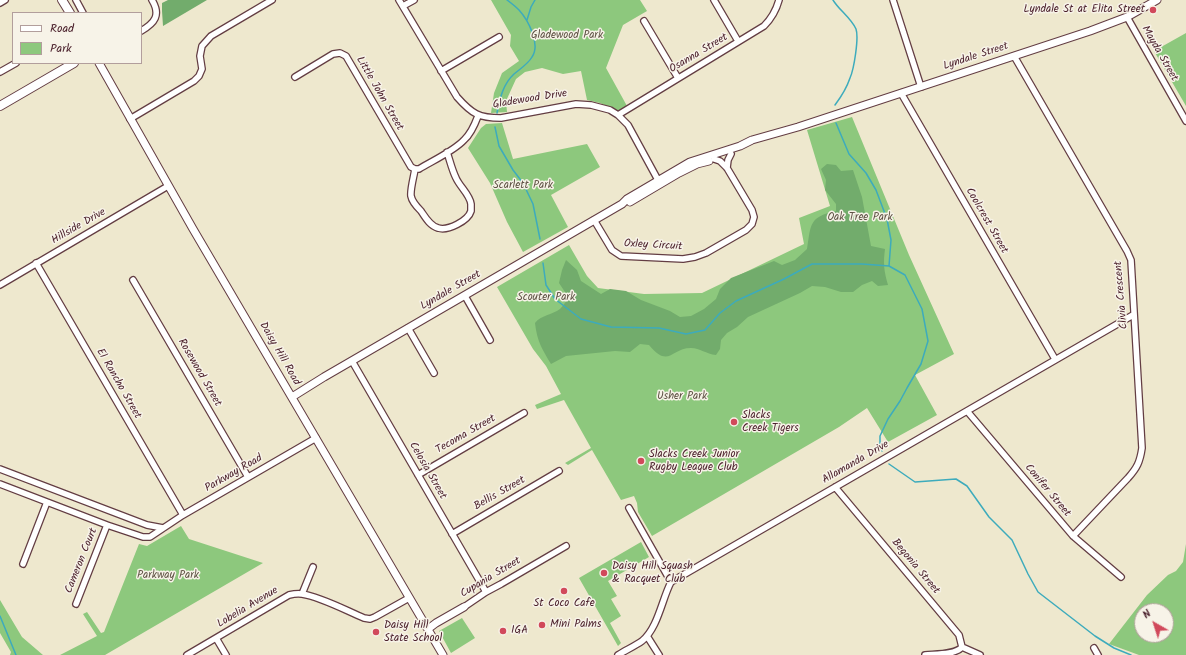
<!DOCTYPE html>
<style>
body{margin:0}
#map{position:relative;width:1186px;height:655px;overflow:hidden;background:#eee8ce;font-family:Kalam,sans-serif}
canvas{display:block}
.legend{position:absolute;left:12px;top:12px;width:130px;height:52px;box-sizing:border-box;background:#f7f3e8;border:1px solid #b29e9c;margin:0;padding:5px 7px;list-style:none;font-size:12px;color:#4a1f2b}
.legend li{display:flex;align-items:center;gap:8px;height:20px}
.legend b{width:20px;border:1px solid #b29e9c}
.north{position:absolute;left:1134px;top:603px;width:40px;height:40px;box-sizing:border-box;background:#f7f3e8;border:1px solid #b29e9c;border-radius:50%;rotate:321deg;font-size:11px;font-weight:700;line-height:16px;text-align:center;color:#4a1f2b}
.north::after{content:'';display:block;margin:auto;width:14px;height:18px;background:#d1495b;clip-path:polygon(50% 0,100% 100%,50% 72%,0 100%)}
</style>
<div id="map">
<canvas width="1186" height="655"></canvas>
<ul class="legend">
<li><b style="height:5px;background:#fff"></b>Road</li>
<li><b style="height:11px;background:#8dc87d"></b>Park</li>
</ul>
<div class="north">N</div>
</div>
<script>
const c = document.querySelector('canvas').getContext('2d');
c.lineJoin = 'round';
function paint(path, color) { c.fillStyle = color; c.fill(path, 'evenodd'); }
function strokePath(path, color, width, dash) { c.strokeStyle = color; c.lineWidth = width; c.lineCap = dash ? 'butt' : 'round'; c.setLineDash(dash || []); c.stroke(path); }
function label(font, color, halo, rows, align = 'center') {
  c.font = font + ' Kalam,sans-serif'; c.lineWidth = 3; c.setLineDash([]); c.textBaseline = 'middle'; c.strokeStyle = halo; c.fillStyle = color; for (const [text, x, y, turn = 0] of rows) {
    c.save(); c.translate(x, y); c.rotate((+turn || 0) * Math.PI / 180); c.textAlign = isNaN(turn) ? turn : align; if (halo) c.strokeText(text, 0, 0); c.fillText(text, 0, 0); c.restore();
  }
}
const green = new Path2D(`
 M 491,0 L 640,0 L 647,11 L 623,25 L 606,68 L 627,106 L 618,111 L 600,103 L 587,100 L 581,71 L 563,74 L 542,68 L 525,72 L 516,79 L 506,101 L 507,112 L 491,113 L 494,93 L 502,73 L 519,61 L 510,46 L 511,35 Z
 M 1186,33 L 1186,106 L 1154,51 Z
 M 852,117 L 909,255 L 954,354 L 915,375 L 937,415 L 888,442 L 867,408 L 839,427 L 652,536 L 638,512 L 637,503 L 634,496 L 621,500 L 592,450 L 568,465 L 565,463 L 591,448 L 564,400 L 537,409 L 535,405 L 561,394 L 546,366 L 533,349 L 497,287 L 569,245 L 587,276 L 598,288 L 644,294 L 702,293 L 804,244 L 799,218 L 830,206 L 807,130 Z
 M 502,123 L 513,159 L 587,144 L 600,167 L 551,195 L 568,227 L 523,252 L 507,222 L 490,183 L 468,148 L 481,128 L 486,124 Z
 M 181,526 L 189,539 L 263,563 L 105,655 L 60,655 L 97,636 L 83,614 L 87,612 L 101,633 L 104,632 L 139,544 L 147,546 Z
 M 641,542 L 649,557 L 608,581 L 617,596 L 611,599 L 621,616 L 610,623 L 621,643 L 618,646 L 579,578 Z
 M 1186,544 L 1186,655 L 1139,655 L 1109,644 L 1147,595 L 1168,575 L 1176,571 L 1183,562 ZM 1142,611 L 1166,611 L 1166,635 L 1142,635 Z
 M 0,600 L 22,637 L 43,655 L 10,655 L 11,652 L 0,633 Z
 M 462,618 L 475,638 L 451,653 L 439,631 Z`);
const forest = new Path2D(`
 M 168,0 L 207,0 L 163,26 L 162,11 L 162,3 Z
 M 827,164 L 836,165 L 841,171 L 853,170 L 862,197 L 871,246 L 885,249 C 883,263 884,272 888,285 L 878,286 L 872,281 L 862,285 L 853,292 L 841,292 L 825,287 L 812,286 L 800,293 L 748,317 L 737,327 L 727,333 L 721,340 L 720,349 L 716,355 C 706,354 700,348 691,348 C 671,348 669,369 649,345 L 640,344 L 630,352 L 615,351 L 566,356 L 551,364 C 542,349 537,341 535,323 C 541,315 552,315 560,309 C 563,306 566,301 569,298 L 559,283 L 562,270 L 566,260 L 577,270 L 581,281 L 601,294 L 610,289 L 626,291 L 641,300 L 670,311 L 680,317 L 691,316 L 704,309 L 716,299 L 720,289 L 731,278 L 774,261 L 782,265 L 795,260 L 807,249 C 811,224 809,217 836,211 L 836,204 L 825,190 L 826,180 L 821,169 Z`);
const stream = new Path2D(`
 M 833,0 C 839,10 851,18 856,29 C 859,38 854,69 850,78 C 847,87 841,97 835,105
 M 527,20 L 531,7 L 535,0
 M 497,113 C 500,98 503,84 514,74 C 520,69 528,64 532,57 C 541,44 528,20 519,10 C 515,6 511,3 507,0
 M 836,123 L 849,154 L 866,173 L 876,190 L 887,219 L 891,240 L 889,266
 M 495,127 L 499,146 L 513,170 L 523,183 L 533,204 L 540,239
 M 543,263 L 546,285 L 555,299 L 581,319 L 611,327 L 659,328 L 686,334 L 705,330 L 720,313 L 736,301 L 784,279 L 812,264 L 862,264 L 889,266 L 905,275 L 922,309 L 928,341 L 921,364 L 907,388 L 900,401 L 888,419 L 880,436 L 880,447 L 882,451
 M 889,464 L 915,482 L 956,479 L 967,486 L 989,517 L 1012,540 L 1028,574 L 1038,592 L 1095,636 L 1114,648 L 1131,655
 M 0,616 L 16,655`);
const minor = new Path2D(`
 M 76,0 L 83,13
 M 399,0 L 457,97 C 472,114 479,118 501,118 L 576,104 L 591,105 L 610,110 L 618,115 L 628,125 L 658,180
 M 714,0 L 738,41
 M 893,0 L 921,87
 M 0,3 L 5,0
 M 403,6 L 414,0
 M 1127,17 L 1186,121
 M 644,21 L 678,78
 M 141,31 C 155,23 161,15 152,0
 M 1014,56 L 1127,251 L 1131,260 L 1142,448 C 1140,462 1137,468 1128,478 L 1073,536
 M 441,71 L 499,37
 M 0,72 L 16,63
 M 295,77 L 333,54 L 340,53 L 346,56 L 411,167 L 415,169
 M 901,93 L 1055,359
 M 618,115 L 764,26 C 772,18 776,11 779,0
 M 130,119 L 194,81 L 199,76 L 202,69 L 200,56 L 202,46 L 211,36 L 272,0
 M 727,168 L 728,160 L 731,154
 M 415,169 C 414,176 410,190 411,196 C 412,202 417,207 421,211 C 425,217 430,226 438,228 C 448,231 468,221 471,211 C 471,209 471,206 471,204 C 470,195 460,187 456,178 C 452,170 450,161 447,152
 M 415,169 L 419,169 C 432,161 454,151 464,140 C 471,134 475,124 478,116
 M 594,220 L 612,250 L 621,256 L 683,259 L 695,257 L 706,253 L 746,230 L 752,224 L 754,217 L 752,210 L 727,168 L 720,161 L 714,159
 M 36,263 L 183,515
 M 133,280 L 248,477
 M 0,285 L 168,186
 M 465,296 L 490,340
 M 408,328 L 434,373
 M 352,361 L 486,592
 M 967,411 L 1073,536 L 1121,577
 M 0,469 L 147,525 L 163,528
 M 418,475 L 524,413
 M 0,484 L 107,525 L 143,537 L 150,537 L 183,515 L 316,438
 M 835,487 L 959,635 L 962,647 L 980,655
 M 629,508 L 671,582
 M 452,534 L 559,471
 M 23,564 L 47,502
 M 302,594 L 313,567
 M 76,604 L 107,525
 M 464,607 L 486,592 L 501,584 L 566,546
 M 647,636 L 659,655
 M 216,638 L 226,655
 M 1094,648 L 1098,655
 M 187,655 L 289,595 C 293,594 297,593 302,594 C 321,597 345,610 364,618 L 370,619 L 375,617 L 409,598
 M 618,655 C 626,650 635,646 642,641 C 658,628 662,599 671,582 L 1133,315
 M 925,655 C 936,654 955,655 962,647`);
const tertiary = new Path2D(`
 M 99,63 L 193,229 L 443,655
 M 630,202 L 679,173 L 697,164 L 709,161
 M 292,397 L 324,377 L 622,204 L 627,199 L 690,162 L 740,146 L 752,140 L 798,127 L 1090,31 L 1127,17 L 1157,0
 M 428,629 L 436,623 L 464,607`);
const secondary = new Path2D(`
 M 62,0 L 70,13
 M 0,106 L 74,63`);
const markers = [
 [1153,10,4,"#d1495b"],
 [734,422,4,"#d1495b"],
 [641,461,4,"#d1495b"],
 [604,573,4,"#d1495b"],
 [564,591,4,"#d1495b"],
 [542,625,4,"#d1495b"],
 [503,631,4,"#d1495b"],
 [376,632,4,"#d1495b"]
];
const poiNames = [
 ["Lyndale St at Elita Street",1145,10,"right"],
 ["Slacks",742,416],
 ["Creek Tigers",742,429],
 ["Slacks Creek Junior",649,455],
 ["Rugby League Club",649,468],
 ["Daisy Hill Squash",612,567],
 ["& Racquet Club",612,580],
 ["St Coco Cafe",564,604,"center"],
 ["Mini Palms",550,625],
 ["Daisy Hill",384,626],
 ["State School",384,639],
 ["IGA",511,631]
];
const parkNames = [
 ["Gladewood Park",567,36],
 ["Scarlett Park",523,186],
 ["Oak Tree Park",860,218],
 ["Scouter Park",546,298],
 ["Usher Park",682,397],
 ["Parkway Park",168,576]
];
const streetNames = [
 ["Osanna Street",699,54,-31],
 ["Mayda Street",1159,54,60],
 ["Lyndale Street",976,57,-18],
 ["Little John Street",379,94,60],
 ["Gladewood Drive",530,100,-9],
 ["Coolcrest Street",986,221,60],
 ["Hillside Drive",79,227,-30],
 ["Oxley Circuit",653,246,3],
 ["Lyndale Street",451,291,-30],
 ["Clivia Crescent",1122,295,-95],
 ["Daisy Hill Road",279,354,60],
 ["Rosewood Street",199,373,60],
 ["El Rancho Street",118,384,60],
 ["Tecoma Street",466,435,-30],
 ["Allamanda Drive",856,463,-30],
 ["Celosia Street",427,471,60],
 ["Parkway Road",234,474,-30],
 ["Conifer Street",1047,491,50],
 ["Bellis Street",500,494,-30],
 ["Cameron Court",82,561,-68],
 ["Begonia Street",915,567,50],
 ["Cupania Street",491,578,-31],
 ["Lobelia Avenue",248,608,-31]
];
paint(green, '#8dc87d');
paint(forest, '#72ac6c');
strokePath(stream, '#3dabbc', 1.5);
strokePath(minor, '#633d43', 8);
strokePath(tertiary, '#633d43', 9);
strokePath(secondary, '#633d43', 10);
strokePath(minor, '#fff', 5.5);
strokePath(tertiary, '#fff', 7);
strokePath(secondary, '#fff', 8);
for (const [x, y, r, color] of markers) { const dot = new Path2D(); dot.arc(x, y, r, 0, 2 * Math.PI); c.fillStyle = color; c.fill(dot); strokePath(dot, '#f7f3e8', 1.5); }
label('11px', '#4a1f2b', '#f7f3e8', poiNames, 'left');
label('11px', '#5e5244', '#f7f3e8', parkNames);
label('11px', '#4a1f2b', '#f7f3e8', streetNames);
</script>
